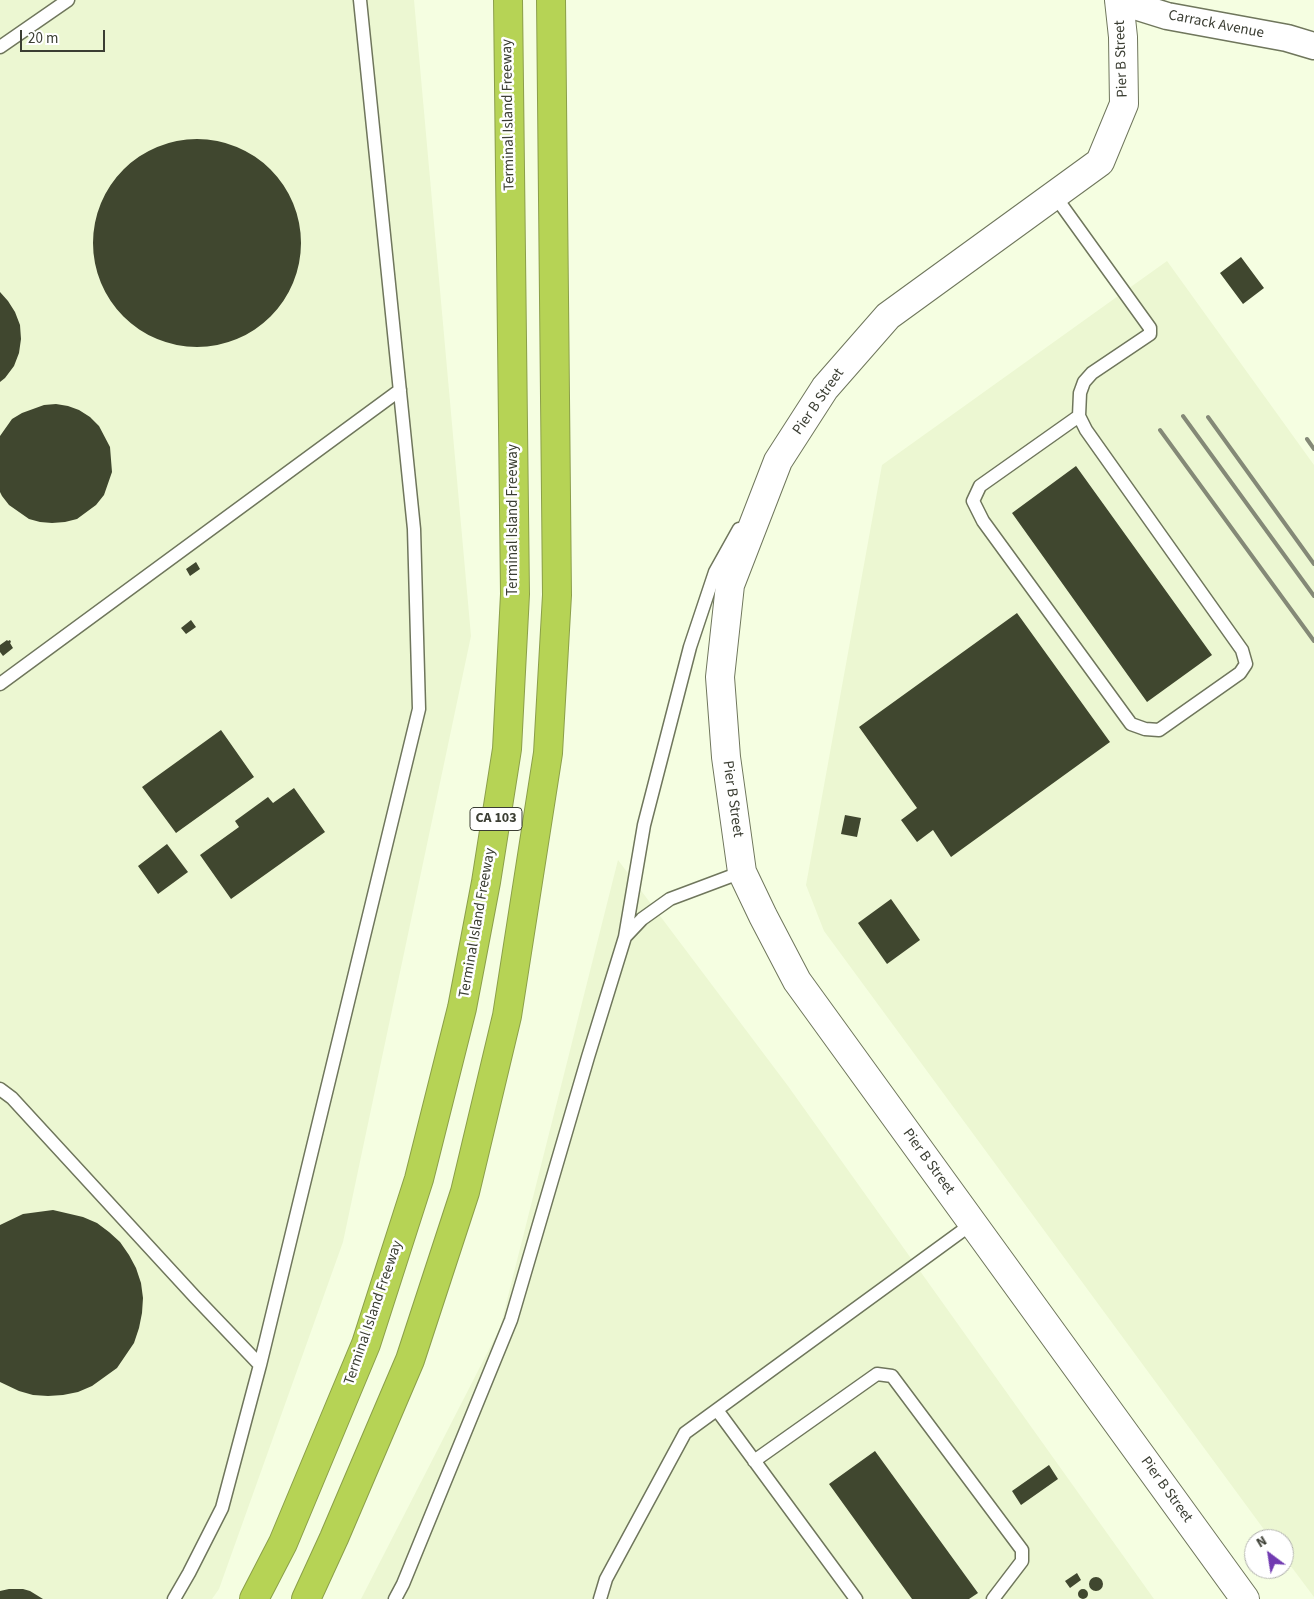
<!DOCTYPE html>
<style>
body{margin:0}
#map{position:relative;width:1314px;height:1599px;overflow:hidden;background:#f5fee1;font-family:"Source Sans 3",sans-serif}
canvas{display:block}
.north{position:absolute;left:1244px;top:1529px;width:50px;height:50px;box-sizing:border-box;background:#fff;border:1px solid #b1b2ad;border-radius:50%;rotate:329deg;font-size:14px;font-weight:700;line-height:20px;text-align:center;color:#3b3e33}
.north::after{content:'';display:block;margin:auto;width:18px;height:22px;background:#713bb1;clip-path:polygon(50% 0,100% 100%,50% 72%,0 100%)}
.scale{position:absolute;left:20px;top:30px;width:85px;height:22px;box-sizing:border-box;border:2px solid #3b3e33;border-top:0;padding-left:6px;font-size:15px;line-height:18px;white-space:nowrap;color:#3b3e33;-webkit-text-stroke:4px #fff;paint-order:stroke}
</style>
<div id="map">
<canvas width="1314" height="1599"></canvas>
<div class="north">N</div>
<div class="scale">20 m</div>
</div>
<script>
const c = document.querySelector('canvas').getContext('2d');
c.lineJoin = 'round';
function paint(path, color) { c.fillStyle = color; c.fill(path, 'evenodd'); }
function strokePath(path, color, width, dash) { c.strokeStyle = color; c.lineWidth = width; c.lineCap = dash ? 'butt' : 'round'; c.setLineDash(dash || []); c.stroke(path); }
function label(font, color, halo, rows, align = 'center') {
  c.font = font + ' "Source Sans 3",sans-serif'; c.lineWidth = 5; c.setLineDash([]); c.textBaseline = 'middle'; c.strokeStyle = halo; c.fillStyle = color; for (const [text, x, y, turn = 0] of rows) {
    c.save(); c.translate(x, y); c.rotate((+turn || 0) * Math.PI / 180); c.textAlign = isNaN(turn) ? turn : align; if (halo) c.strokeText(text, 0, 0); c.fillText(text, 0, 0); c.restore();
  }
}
const built = new Path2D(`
 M 0,0 L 414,0 L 471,636 L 343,1242 L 219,1589 L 212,1599 L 0,1599 Z
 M 1167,261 L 1314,465 L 1314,1597 L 1284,1557 L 1284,1539 L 1271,1539 L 824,931 L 806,885 L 882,465 Z
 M 618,860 L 788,1086 L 1154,1599 L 361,1599 L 500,1328 Z`);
const building = new Path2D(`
 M93 243a104 104 0 1 1 208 0a104 104 0 1 1-208 0Z
 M 1241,257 L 1264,288 L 1243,304 L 1220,273 Z
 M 0,292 L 8,301 L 15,312 L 20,325 L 21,339 L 19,353 L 14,366 L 5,378 L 0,382 Z
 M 56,404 L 68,406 L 79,410 L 90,417 L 99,426 L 110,447 L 112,472 L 104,495 L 96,505 L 77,519 L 65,522 L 52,523 L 40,522 L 29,519 L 9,505 L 2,496 L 0,492 L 0,436 L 12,419 L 22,413 L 44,405 Z
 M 1076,466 L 1212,655 L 1147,702 L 1012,513 Z
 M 196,562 L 200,569 L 190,576 L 186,569 Z
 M 1017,613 L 1110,742 L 951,857 L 933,830 L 917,842 L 901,820 L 917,808 L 859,727 Z
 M 191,620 L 196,627 L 186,634 L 181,628 Z
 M 7,640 L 8,641 L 10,640 L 11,642 L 10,643 L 13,648 L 3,656 L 0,652 L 0,645 Z
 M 221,730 L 254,777 L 176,833 L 142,787 Z
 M 294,788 L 325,832 L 231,899 L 200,855 L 239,827 L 235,821 L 268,797 L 273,803 Z
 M 845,815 L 861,818 L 857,837 L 841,834 Z
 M 167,844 L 188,872 L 158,894 L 138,866 Z
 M 891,899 L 920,940 L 887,964 L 858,923 Z
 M 53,1210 L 83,1217 L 97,1223 L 109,1232 L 120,1242 L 129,1255 L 136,1268 L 141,1283 L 143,1298 L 142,1313 L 139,1328 L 134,1343 L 117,1368 L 92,1386 L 78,1392 L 63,1395 L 48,1396 L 33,1395 L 19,1391 L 0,1382 L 0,1225 L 23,1214 Z
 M 875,1451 L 978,1593 L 969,1599 L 912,1599 L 829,1484 Z
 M 1049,1465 L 1058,1479 L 1021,1505 L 1012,1491 Z
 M 1077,1573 L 1081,1580 L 1070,1588 L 1065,1581 Z
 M1089 1584a7 7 0 1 1 14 0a7 7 0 1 1-14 0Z
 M1078 1594a5 5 0 1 1 10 0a5 5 0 1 1-10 0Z
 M 9,1589 L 23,1589 L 30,1591 L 43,1599 L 0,1599 L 0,1591 Z`);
const lane = new Path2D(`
 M 0,47 L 68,0
 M 1055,196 L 1150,328 L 1150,334 L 1092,373 L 1084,382 L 1080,393 L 1079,416 L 1086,430 L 1242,650 L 1246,664 L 1240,673 L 1159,730 L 1145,729 L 1131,724 L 983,521 L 973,501 L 980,486 L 1079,416
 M 0,684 L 400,390
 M 625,937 L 642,919 L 670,899 L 742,872
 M 0,1089 L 12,1098 L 195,1297 L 260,1365 L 419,709 L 414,529 L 360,0
 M 717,1410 L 856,1599
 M 754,1461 L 877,1374 L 892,1376 L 1022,1550 L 1022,1561 L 993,1599
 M 174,1599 L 189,1573 L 222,1508 L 260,1365
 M 395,1599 L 403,1584 L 511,1320 L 588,1057 L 625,937 L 644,825 L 690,647 L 715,572 L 739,529
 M 600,1599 L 606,1579 L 685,1433 L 973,1223`);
const street = new Path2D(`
 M 1119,1 L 1167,16 L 1287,38 L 1314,46`);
const secondary = new Path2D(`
 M 1119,0 L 1123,37 L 1124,104 L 1100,162 L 888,316 L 825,388 L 778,461 L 730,585 L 720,677 L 726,757 L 742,872 L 763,916 L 797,981 L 1245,1599`);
const highway = new Path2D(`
 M 254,1599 L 283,1543 L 366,1344 L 419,1179 L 462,1008 L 486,882 L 507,749 L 515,594 L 508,0
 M 306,1599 L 334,1538 L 410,1360 L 465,1192 L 507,1016 L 548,753 L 557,595 L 551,0`);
const rail = new Path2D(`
 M 1183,416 L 1314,596
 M 1208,417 L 1314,564
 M 1160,430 L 1314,641
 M 1307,439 L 1314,449`);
const shields = [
 [496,819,52]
];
const shieldNames = [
 ["CA 103",496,819]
];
const streetNames = [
 ["Carrack Avenue",1216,25,11],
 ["Pier B Street",1122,59,-92],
 ["Terminal Island Freeway",509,115,-91],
 ["Pier B Street",819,402,-55],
 ["Terminal Island Freeway",514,520,-90],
 ["Pier B Street",732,799,82],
 ["Terminal Island Freeway",478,923,-80],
 ["Pier B Street",928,1162,54],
 ["Terminal Island Freeway",374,1313,-71],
 ["Pier B Street",1166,1490,54]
];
paint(built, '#ecf7d2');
paint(building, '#40472f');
strokePath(lane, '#6f765c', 15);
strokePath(street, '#6f765c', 29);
strokePath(secondary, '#6f765c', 30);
strokePath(highway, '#8b9f49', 30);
strokePath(lane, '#fff', 12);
strokePath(street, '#fff', 26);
strokePath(secondary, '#fff', 28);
strokePath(highway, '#b6d355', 28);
strokePath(rail, '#848977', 4);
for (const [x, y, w] of shields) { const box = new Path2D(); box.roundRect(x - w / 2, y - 11.5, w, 23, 4); c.fillStyle = '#fff'; c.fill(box); strokePath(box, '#3b3e33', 1); }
label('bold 14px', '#3b3e33', null, shieldNames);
label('15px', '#3b3e33', '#fff', streetNames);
</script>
